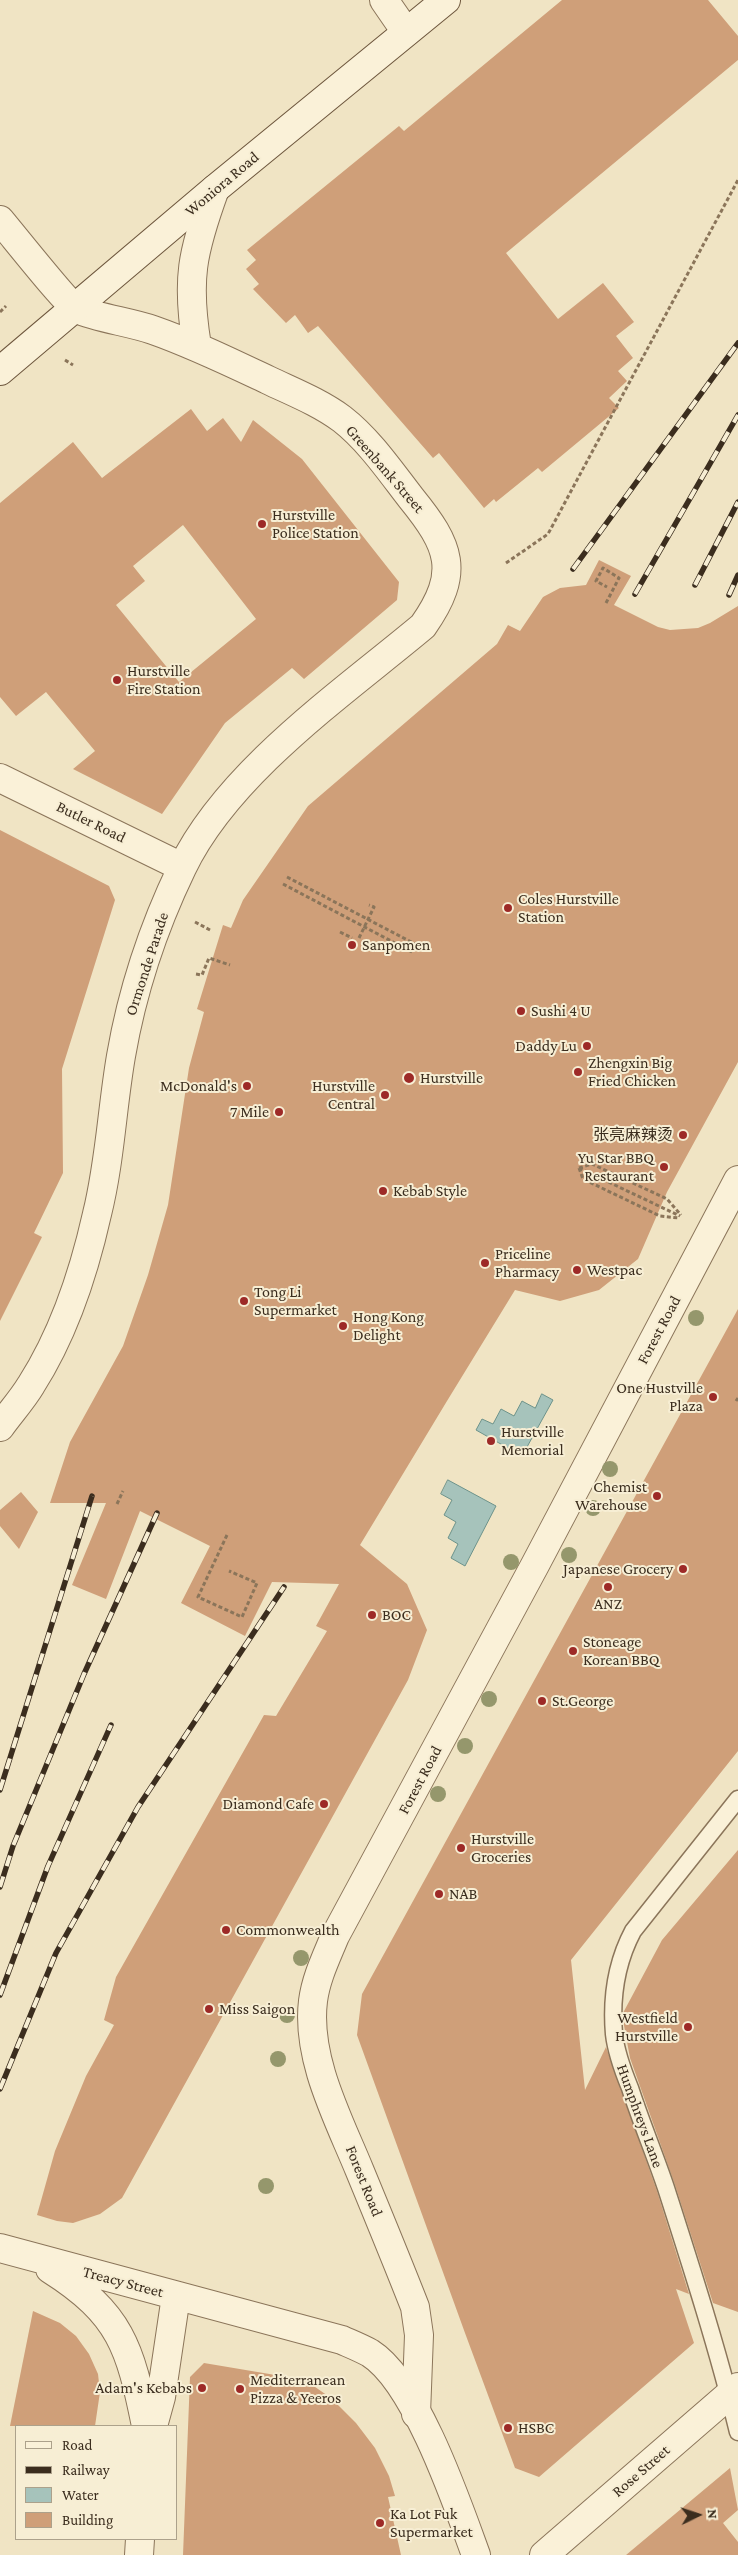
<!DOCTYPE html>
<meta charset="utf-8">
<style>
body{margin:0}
#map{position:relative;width:738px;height:2555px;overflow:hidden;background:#f0e4c4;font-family:"Crimson Pro",serif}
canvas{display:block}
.legend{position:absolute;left:15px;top:2425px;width:162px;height:115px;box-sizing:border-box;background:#f7eed4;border:1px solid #aca18b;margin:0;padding:6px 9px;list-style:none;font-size:15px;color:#3b2d1e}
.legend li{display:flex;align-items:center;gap:10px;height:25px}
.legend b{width:25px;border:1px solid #aca18b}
.north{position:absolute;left:673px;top:2490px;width:50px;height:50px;-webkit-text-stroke:4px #f7eed4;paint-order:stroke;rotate:86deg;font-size:14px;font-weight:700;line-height:20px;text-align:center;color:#3b2d1e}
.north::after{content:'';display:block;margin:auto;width:18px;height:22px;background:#3b2d1e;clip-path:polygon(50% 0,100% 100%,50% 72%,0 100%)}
</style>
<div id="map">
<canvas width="738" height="2555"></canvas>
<ul class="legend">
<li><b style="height:6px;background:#faf1d8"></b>Road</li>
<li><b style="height:6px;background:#3b2d1e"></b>Railway</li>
<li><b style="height:14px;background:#a6c3bb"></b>Water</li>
<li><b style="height:14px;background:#cf9f79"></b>Building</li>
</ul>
<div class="north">N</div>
</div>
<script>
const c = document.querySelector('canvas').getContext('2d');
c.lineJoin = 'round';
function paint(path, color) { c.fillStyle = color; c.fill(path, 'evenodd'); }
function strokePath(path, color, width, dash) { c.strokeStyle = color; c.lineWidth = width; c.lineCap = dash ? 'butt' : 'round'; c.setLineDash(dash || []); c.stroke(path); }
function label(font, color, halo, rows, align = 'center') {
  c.font = font + ' "Crimson Pro","Noto Sans SC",serif'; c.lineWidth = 4; c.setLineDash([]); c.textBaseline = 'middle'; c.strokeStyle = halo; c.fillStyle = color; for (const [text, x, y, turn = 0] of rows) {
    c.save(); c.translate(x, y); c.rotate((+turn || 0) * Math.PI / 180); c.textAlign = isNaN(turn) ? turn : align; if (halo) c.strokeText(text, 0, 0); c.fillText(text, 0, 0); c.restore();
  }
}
const water = new Path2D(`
 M 542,1394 L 553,1400 L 522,1456 L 476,1430 L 482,1419 L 493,1424 L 501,1409 L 514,1416 L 522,1401 L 535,1408 Z
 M 448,1480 L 496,1506 L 465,1566 L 451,1558 L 458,1544 L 448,1538 L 456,1522 L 444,1515 L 452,1500 L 441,1494 Z`);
const building = new Path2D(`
 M 562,0 L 708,0 L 738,36 L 738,60 L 506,253 L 558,319 L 603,283 L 634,322 L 616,336 L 633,358 L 618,371 L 627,381 L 609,398 L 619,408 L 542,472 L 538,468 L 496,502 L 494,499 L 484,508 L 439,453 L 433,458 L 318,326 L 308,333 L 295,315 L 286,323 L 253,289 L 259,284 L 246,269 L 256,260 L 247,250 L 399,126 L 404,131 Z
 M 191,409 L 207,431 L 223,418 L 241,442 L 253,420 L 302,459 L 399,582 L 397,600 L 304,679 L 292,668 L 225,723 L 162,814 L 73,769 L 95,751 L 46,692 L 16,716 L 0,697 L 0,503 L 73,442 L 102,478 ZM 183,525 L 256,619 L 179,682 L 116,605 L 145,581 L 133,566 Z
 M 599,560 L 631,576 L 614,605 L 658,627 L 670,630 L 698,628 L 710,623 L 738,606 L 738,1062 L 667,1192 L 638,1259 L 599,1290 L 560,1301 L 515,1290 L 447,1401 L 360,1545 L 407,1584 L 427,1630 L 408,1680 L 122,2198 L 100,2214 L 73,2223 L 57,2221 L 37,2215 L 55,2151 L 86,2076 L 114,2025 L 104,2020 L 116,1977 L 264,1715 L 276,1716 L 327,1631 L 316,1626 L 339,1584 L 272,1582 L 245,1636 L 181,1603 L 210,1546 L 140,1511 L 106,1599 L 72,1585 L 106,1503 L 50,1503 L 70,1442 L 123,1346 L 148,1275 L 168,1205 L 189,1068 L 204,1012 L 197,1009 L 223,925 L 231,928 L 243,900 L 308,806 L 497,644 L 508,625 L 520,631 L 543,597 L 560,588 L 586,585 Z
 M 0,830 L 109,886 L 115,900 L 62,1069 L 63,1173 L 34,1233 L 42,1237 L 0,1321 Z
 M 738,1309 L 738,1751 L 571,1960 L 585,2090 L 606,2047 L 657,2191 L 689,2294 L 676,2289 L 694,2343 L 539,2477 L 515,2468 L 465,2333 L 357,2035 L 362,1994 Z
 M 21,1492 L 38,1512 L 19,1549 L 0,1526 L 0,1510 Z
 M 738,1850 L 738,2312 L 713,2303 L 675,2185 L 630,2058 L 623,2020 L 623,2013 L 662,1940 Z
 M 33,2311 L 60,2323 L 76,2336 L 89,2354 L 98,2374 L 100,2392 L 95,2426 L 10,2426 Z
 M 204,2363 L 305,2380 L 331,2398 L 356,2423 L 375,2448 L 389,2476 L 395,2496 L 388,2497 L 401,2555 L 183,2555 L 190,2377 Z
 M 730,2468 L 738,2510 L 723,2523 L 738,2542 L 738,2555 L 626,2555 Z`);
const path = new Path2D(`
 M 0,312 L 6,306
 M 65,360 L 73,365
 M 506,563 L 548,534 L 738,180
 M 606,603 L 619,578 L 603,568 L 596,581 L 607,587
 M 287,877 L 415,944
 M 283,884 L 412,952
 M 195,922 L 212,931
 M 340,932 L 352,938
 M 359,938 L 374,907 L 369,905
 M 196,974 L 202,975 L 209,958 L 230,965
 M 579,1168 L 592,1164 L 667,1199 L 681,1215
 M 579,1168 L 583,1179 L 660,1216 L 679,1218
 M 579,1168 L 680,1216
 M 736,1401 L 738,1398
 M 117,1504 L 123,1491
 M 227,1535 L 198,1597 L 242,1617 L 257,1583 L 229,1571`);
const service = new Path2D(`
 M 738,1799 L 633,1931 C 616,1963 611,1998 614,2034 C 616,2052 623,2071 630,2088 C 641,2122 655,2155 666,2188 C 692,2269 718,2350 738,2432`);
const minor = new Path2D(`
 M 384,0 L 406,32
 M 0,220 C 12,234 67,304 77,309 C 97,318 130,322 153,330 C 193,344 230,362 268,380 C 293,392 319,402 342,419 C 369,440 390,471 411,498 C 450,546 461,572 423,626 C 343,693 228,772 182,868 C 154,926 132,992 121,1056 C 112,1108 110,1162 97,1214 C 84,1272 63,1335 31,1385 C 22,1400 10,1413 0,1427
 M 197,346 C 186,280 192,252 215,189
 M 0,778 L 182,867
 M 416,2414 L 419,2335 L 415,2307 C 397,2261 378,2215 359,2169 C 338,2118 306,2058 313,2001 C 316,1978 326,1958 335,1936 L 535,1565 L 738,1180
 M 544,2555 L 738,2387`);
const tertiary = new Path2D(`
 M 0,2248 L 342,2340 C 351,2344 361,2348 370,2353 C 416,2382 457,2503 476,2555
 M 50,2269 C 121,2314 130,2347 146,2426
 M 153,2426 L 161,2397 L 176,2296
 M 139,2555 L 140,2539`);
const secondary = new Path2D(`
 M 0,371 L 215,189 L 446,0`);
const rail = new Path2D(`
 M 573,569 L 738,343
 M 695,585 L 738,502
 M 635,594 L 738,415
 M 729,595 L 738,575
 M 0,1790 L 92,1496
 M 0,1887 L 13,1846 L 84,1674 L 157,1513
 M 0,1995 L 48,1866 L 111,1725
 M 0,2089 L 56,1953 L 138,1807 L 284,1587`);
const trees = [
 [696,1318],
 [610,1469],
 [593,1508],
 [569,1555],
 [511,1562],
 [489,1699],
 [465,1746],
 [438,1794],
 [301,1958],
 [287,2015],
 [278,2059],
 [266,2186]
];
const markers = [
 [262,524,5,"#9d2a27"],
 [117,680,5,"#9d2a27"],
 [508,908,5,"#9d2a27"],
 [352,945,5,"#9d2a27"],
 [521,1011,5,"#9d2a27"],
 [587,1046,5,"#9d2a27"],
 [578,1072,5,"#9d2a27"],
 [409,1078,6,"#9d2a27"],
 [247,1086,5,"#9d2a27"],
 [385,1095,5,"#9d2a27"],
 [279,1112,5,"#9d2a27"],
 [683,1135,5,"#9d2a27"],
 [664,1167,5,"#9d2a27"],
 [383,1191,5,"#9d2a27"],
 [485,1263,5,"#9d2a27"],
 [577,1270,5,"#9d2a27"],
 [244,1301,5,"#9d2a27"],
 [343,1326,5,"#9d2a27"],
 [713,1397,5,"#9d2a27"],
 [491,1441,5,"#9d2a27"],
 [657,1496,5,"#9d2a27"],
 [683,1569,5,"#9d2a27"],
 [608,1587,5,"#9d2a27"],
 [372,1615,5,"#9d2a27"],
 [573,1651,5,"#9d2a27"],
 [542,1701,5,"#9d2a27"],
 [324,1804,5,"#9d2a27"],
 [461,1848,5,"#9d2a27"],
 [439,1894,5,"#9d2a27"],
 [226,1930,5,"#9d2a27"],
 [209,2009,5,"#9d2a27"],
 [688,2027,5,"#9d2a27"],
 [202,2388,5,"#9d2a27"],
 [240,2389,5,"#9d2a27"],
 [508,2428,5,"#9d2a27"],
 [380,2523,5,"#9d2a27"]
];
const streetNames = [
 ["Woniora Road",222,184,-40],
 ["Greenbank Street",385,469,49],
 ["Butler Road",91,822,26],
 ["Ormonde Parade",147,964,-72],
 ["Forest Road",659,1330,-62],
 ["Forest Road",420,1780,-62],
 ["Humphreys Lane",640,2116,70],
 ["Forest Road",364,2181,68],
 ["Treacy Street",123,2282,15],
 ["Rose Street",641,2471,-41]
];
const poiNames = [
 ["Hurstville",272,515],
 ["Police Station",272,533],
 ["Hurstville",127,671],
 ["Fire Station",127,689],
 ["Coles Hurstville",518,899],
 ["Station",518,917],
 ["Sanpomen",362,945],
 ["Sushi 4 U",531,1011],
 ["Daddy Lu",577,1046,"right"],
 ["Zhengxin Big",588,1063],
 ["Fried Chicken",588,1081],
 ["Hurstville",420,1078],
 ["McDonald's",237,1086,"right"],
 ["Hurstville",375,1086,"right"],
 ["Central",375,1104,"right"],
 ["7 Mile",269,1112,"right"],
 ["张亮麻辣烫",673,1135,"right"],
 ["Yu Star BBQ",654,1158,"right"],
 ["Restaurant",654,1176,"right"],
 ["Kebab Style",393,1191],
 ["Priceline",495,1254],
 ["Pharmacy",495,1272],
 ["Westpac",587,1270],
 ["Tong Li",254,1292],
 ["Supermarket",254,1310],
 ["Hong Kong",353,1317],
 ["Delight",353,1335],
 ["One Hustville",703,1388,"right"],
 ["Plaza",703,1406,"right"],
 ["Hurstville",501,1432],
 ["Memorial",501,1450],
 ["Chemist",647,1487,"right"],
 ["Warehouse",647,1505,"right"],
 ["Japanese Grocery",673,1569,"right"],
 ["ANZ",608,1604,"center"],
 ["BOC",382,1615],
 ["Stoneage",583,1642],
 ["Korean BBQ",583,1660],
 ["St.George",552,1701],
 ["Diamond Cafe",314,1804,"right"],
 ["Hurstville",471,1839],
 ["Groceries",471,1857],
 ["NAB",449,1894],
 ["Commonwealth",236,1930],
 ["Miss Saigon",219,2009],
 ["Westfield",678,2018,"right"],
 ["Hurstville",678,2036,"right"],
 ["Mediterranean",250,2380],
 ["Pizza & Yeeros",250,2398],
 ["Adam's Kebabs",192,2388,"right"],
 ["HSBC",518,2428],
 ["Ka Lot Fuk",390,2514],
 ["Supermarket",390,2532]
];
paint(water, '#a6c3bb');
strokePath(water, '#6c928a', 1);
paint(building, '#cf9f79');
strokePath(service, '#8b755a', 19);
strokePath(minor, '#8b755a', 30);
strokePath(tertiary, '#8b755a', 30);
strokePath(secondary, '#6d563d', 30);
strokePath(path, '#8b755a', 3, [4, 2.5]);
strokePath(service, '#faf1d8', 16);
strokePath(minor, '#faf1d8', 28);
strokePath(tertiary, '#faf1d8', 28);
strokePath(secondary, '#faf1d8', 28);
strokePath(rail, '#3b2d1e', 5.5);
strokePath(rail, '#f7eed4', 4, [11]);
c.fillStyle = '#95976c';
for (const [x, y] of trees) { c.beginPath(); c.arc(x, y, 8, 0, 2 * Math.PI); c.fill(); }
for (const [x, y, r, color] of markers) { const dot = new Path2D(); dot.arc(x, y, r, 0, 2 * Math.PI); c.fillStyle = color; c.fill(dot); strokePath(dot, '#f7eed4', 2); }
label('16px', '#3b2d1e', '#f7eed4', streetNames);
label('16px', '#3b2d1e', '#f7eed4', poiNames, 'left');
</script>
